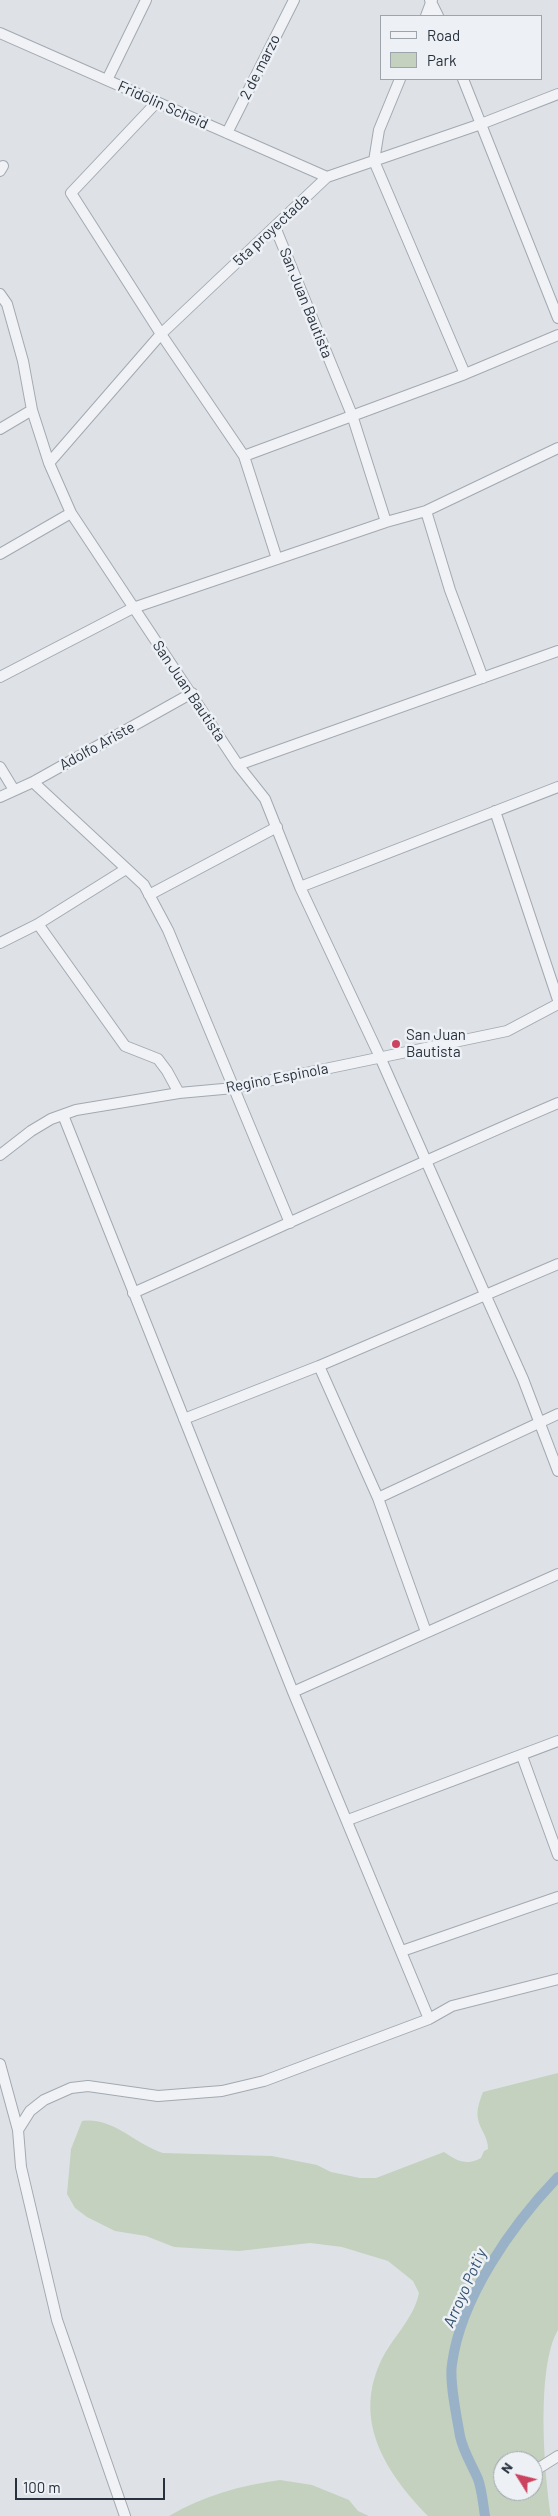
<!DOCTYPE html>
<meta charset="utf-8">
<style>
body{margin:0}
#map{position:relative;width:558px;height:2516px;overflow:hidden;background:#dee2e7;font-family:Barlow,sans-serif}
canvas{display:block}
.legend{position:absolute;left:380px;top:15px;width:162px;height:65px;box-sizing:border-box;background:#edf1f5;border:1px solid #9ea4ab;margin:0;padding:6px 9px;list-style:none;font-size:15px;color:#27303d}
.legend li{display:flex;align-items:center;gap:10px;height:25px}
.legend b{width:25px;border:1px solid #9ea4ab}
.north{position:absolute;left:493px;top:2451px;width:50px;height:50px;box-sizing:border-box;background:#edf1f5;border:1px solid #9ea4ab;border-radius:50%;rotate:306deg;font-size:14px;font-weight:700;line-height:20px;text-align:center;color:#27303d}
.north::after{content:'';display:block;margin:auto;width:18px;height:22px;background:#cb445f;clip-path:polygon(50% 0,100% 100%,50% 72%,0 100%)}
.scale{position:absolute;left:15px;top:2478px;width:150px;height:22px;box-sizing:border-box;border:2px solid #27303d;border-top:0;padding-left:6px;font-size:15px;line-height:18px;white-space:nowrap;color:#27303d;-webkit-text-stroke:4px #edf1f5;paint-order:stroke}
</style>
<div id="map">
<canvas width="558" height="2516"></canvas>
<ul class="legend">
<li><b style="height:6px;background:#f0f2f5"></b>Road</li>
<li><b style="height:14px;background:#c4d1bf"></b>Park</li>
</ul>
<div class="north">N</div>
<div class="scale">100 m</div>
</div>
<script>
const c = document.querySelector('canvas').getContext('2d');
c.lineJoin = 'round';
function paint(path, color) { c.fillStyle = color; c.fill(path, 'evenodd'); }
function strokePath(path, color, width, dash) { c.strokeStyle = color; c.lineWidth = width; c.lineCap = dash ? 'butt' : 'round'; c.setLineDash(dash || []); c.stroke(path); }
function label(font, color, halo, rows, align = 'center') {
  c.font = font + ' Barlow,sans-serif'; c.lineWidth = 5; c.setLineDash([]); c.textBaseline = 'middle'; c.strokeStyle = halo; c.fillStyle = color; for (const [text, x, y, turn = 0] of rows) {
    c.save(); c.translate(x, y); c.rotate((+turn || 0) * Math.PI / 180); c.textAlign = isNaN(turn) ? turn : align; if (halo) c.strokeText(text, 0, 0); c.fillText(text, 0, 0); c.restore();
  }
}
const green = new Path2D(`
 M 558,2073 L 558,2330 C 536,2367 544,2473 551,2516 L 428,2516 C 387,2474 353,2423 380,2363 C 391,2338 413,2321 419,2293 L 413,2281 L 388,2261 L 342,2247 L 310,2243 L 239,2251 L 174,2247 L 146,2236 L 115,2231 L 87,2217 L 75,2208 L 67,2194 L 71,2149 L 82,2121 C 114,2117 134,2144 163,2153 L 272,2156 L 317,2165 L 331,2172 L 360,2178 L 376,2178 L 444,2152 C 457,2161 467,2166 481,2158 L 484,2151 L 488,2149 C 488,2136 480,2130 478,2119 C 476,2110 480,2100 483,2092 ZM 503,2461 L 533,2461 L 533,2491 L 503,2491 Z
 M 280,2480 L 312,2485 L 349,2500 L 358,2511 L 369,2516 L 169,2516 C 202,2496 242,2485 280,2480 Z`);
const canal = new Path2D(`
 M 485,2516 C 483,2504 482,2490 478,2479 C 472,2465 463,2451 460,2436 C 457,2418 449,2381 452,2364 C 461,2297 512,2225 558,2177`);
const street = new Path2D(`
 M 430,0 L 438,16
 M 426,16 L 432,0
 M 0,33 L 327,177
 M 400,79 L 379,130 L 374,161 L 465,374
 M 463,79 L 558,318
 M 107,80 L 146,0
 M 156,103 L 71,193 L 161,334 L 244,456 L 277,559
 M 227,133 L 294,0
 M 0,171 L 3,166
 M 275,227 L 352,415 L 386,522
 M 0,294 L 7,304 L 23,361 L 32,410 L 49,463 L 71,513 L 238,765 L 265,799 L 300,887 L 380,1057 L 485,1294 L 523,1379 L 558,1471
 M 0,429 L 32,410
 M 244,456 L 465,374 L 558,335
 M 49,463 L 161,334 L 327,177 L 481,124 L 558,94
 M 426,511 L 450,590 L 483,678
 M 0,554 L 71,513
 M 0,677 L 133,608 L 386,522 L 426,511 L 558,448
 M 238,765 L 558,651
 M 0,767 L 14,790
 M 33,782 L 144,885 L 168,930 L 290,1223
 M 0,797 L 33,782 L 192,693
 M 495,811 L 558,1000
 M 300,887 L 558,787
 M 149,895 L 277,827
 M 38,924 L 125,1046 L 158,1059 L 167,1071 L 179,1093
 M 0,943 L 38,924 L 126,869
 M 63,1115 L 293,1692 L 429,2019
 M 0,1155 L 31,1131 L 51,1119 L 76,1110 L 179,1093 L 234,1088 L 507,1031 L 558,1004
 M 133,1293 C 275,1230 415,1164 558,1103
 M 319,1366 L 378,1498 L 426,1632
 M 184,1419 L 319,1366 L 558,1264
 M 378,1498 L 558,1414
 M 293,1692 L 558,1574
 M 522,1756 L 558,1855
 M 348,1820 L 558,1741
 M 402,1951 L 558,1897
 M 0,2064 L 18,2130
 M 539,2468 L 558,2456
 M 125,2516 L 57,2320 L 21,2167 L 18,2130 L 30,2111 L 44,2100 L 71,2088 L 88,2086 L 158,2096 L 222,2091 L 264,2081 L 429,2019 L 452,2006 L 558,1979`);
const markers = [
 [396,1044,5,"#cb445f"]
];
const streetNames = [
 ["2 de marzo",260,67,-63],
 ["Fridolin Scheid",163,105,24],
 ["5ta proyectada",271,230,-43],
 ["San Juan Bautista",306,303,68],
 ["San Juan Bautista",189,691,56],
 ["Adolfo Ariste",97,746,-29],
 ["Regino Espinola",277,1078,-11]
];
const poiNames = [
 ["San Juan",406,1035],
 ["Bautista",406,1052]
];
const waterNames = [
 ["Arroyo Poti´y",465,2288,-66]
];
paint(green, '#c4d1bf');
strokePath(canal, '#99b2c7', 10);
strokePath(street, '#a3a9b1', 12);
strokePath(street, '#f0f2f5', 10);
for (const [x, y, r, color] of markers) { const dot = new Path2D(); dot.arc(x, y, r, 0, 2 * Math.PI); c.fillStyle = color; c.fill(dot); strokePath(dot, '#edf1f5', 2); }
label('15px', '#27303d', '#edf1f5', streetNames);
label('15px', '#27303d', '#edf1f5', poiNames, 'left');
label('italic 16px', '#325170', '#edf1f5', waterNames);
</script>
